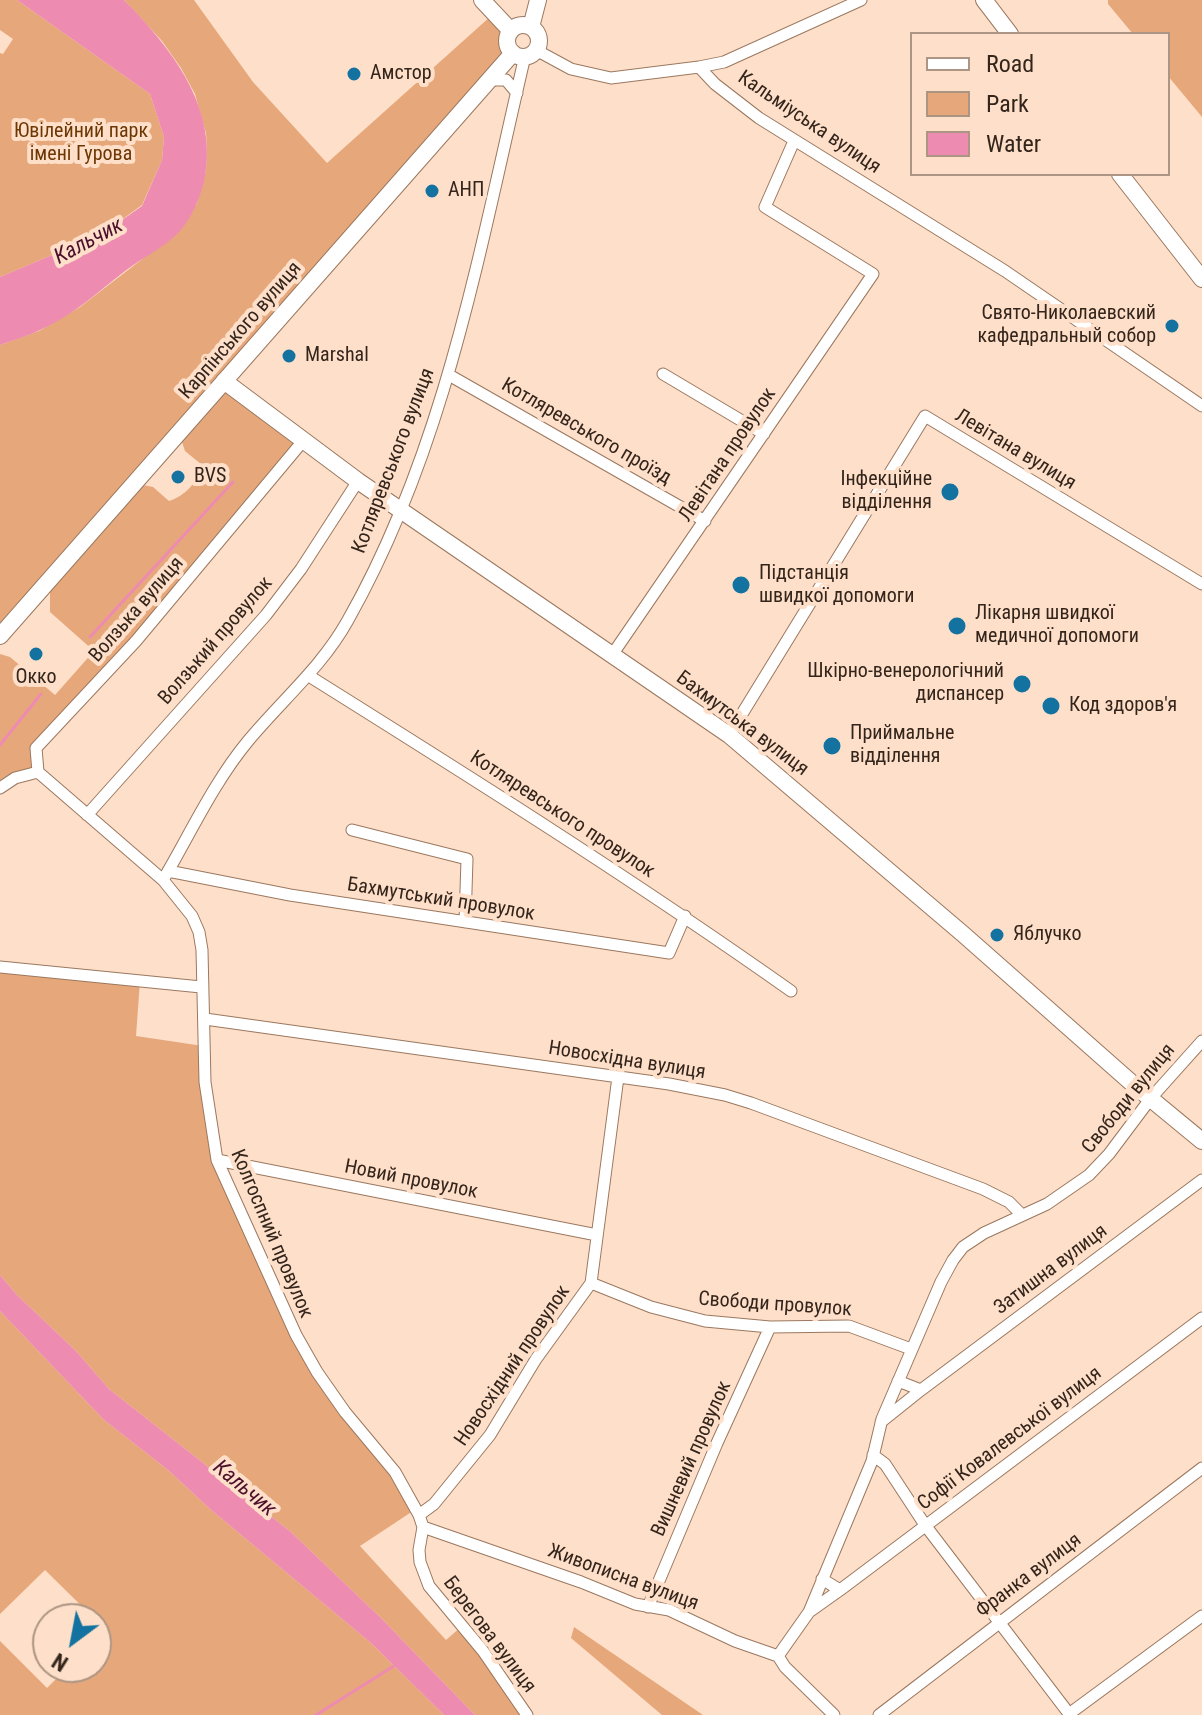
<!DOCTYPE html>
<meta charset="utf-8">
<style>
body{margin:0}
#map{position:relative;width:1202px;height:1715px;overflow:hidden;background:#fedfc9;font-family:"Roboto Condensed",sans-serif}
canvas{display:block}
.legend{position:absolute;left:910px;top:32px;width:260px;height:144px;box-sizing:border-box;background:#fedfc9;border:2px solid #ad9583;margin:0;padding:10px 14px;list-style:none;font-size:24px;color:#33251b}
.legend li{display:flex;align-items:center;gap:16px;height:40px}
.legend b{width:40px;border:2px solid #ad9583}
.north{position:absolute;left:32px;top:1603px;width:80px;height:80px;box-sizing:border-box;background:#fedfc9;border:2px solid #ad9583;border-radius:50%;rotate:212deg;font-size:22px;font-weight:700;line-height:32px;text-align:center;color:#33251b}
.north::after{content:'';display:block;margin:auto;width:28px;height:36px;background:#1472a0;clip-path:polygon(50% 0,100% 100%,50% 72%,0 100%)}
</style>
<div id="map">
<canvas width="1202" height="1715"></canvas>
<ul class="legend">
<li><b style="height:10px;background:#fff"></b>Road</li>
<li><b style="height:22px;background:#e6a87b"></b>Park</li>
<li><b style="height:22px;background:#ee8bb0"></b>Water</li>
</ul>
<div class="north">N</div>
</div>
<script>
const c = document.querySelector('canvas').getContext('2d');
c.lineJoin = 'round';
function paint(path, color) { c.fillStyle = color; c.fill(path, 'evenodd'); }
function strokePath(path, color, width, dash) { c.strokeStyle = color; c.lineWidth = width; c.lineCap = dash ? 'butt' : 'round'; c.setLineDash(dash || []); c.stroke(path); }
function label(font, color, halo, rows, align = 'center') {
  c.font = font + ' "Roboto Condensed",sans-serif'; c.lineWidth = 8; c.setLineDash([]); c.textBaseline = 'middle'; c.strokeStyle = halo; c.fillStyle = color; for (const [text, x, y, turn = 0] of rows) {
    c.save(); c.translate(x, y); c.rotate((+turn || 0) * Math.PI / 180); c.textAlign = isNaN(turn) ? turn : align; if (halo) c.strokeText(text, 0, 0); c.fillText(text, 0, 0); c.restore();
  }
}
const green = new Path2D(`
 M 0,0 L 17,0 L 150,94 L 164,137 L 162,160 L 142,205 L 102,234 L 0,277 L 0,53 L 3,54 L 13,39 L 0,30 Z
 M 124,0 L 194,0 L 253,82 L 327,163 L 491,16 L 504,30 L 502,42 L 506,54 L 0,630 L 0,345 L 39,331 L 80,307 L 180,230 L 197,203 L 206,170 L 207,150 L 206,133 L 195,94 L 181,68 L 162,41 Z
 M 1108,0 L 1202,0 L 1202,117 L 1168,76 L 1168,34 L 1133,34 L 1108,4 Z
 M 223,387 L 300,446 L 37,748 L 38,772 L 0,788 L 0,654 L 10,657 L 55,695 L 94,651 L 50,612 L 50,584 L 138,484 L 153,487 L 169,501 C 185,496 198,482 202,465 L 185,451 L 180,436 Z
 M 0,967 L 140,981 L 136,1036 L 203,1046 L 212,1136 L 296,1335 L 416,1509 L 360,1546 L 446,1640 L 462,1626 L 527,1715 L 475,1715 L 381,1618 L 291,1532 L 109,1389 L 76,1351 L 17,1295 L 0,1275 Z
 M 0,1311 L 104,1420 L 168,1470 L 210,1509 L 371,1643 L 444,1715 L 0,1715 L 0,1641 L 47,1688 L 68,1667 L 96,1667 L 96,1639 L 105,1629 L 45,1570 L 0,1614 Z
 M 574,1627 L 703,1715 L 662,1715 L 571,1638 Z`);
const water = new Path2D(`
 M 17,0 L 124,0 C 172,49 220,109 204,182 C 199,200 192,217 180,231 C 164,248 143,257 125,271 C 98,292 72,316 40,330 C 28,336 13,340 0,345 L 0,277 L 102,234 L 142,206 L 162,160 L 164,137 L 150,94 Z
 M 0,1275 L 17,1295 L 76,1351 L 109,1389 L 291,1532 L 381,1618 L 475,1715 L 444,1715 L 371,1643 L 210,1509 L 168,1470 L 104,1420 L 0,1311 Z`);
const stream = new Path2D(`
 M 90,637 L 233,482
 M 0,745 L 41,694
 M 316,1715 L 397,1664`);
const street = new Path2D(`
 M 536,50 L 571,69 L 611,78 L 699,67 L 724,62 L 861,0
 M 699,67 L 715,84 L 759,118 L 1005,271 L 1202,406
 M 489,80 L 506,80 L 517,93
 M 663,374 L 764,434
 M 449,375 L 705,521
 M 612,655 L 873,274 L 765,207 L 794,141
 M 309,676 C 472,778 634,880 791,991
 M 729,735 L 925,416 L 1202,584
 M 38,772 L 163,880 L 192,916 L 199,932 L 202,950 L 205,1082 L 217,1160 L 296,1335 L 317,1372 L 345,1412 L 395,1472 L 419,1515 L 423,1527 L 419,1550 L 420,1562 L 429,1586 L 483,1651 L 527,1715
 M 38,772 L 36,748 L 136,641 L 303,441
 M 0,788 L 15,778 L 38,772
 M 87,815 L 266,615 L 301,569 L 358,481
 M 352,830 L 467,859 L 465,922
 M 168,871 L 290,895 L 669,953 L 685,916
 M 163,880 C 190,834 214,782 248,741 C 282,700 322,667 348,620 C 446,447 480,247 525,56
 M 0,967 L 201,987
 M 205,1019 L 669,1084 L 725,1095 L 751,1103 L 983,1189 L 1009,1202 L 1022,1215
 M 217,1160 L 597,1235
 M 591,1283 L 651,1307 L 705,1321 L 770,1327 L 849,1326 L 911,1349
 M 921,1390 L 1202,1180
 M 881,1422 L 921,1390 L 898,1381
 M 873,1455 L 885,1464 L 925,1525 L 1070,1715
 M 419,1515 L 434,1504 L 490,1435 L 536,1359 L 591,1283 L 618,1077
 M 423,1527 L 581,1582 L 635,1604 L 669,1610 L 735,1641 L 778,1656 L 785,1667 L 834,1715
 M 840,1590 L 1202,1318
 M 648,1607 L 717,1443 L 770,1327
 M 809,1612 L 872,1461 L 882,1419 L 941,1282 L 953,1260 L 963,1247 L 984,1233 L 1047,1204 L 1089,1175 L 1109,1154 L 1151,1098 L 1202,1041
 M 778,1656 L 809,1612 L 840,1590 L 822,1579
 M 1069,1714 L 1202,1616
 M 879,1715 L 1202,1468`);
const secondary = new Path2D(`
 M 482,0 L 511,31
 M 984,0 L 1010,34
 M507 41a16 16 0 1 1 32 0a16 16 0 1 1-32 0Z
 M 531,27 L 538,0
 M 1120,174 L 1202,279
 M 224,381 L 358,481 L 729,735 L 963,934 L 1134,1085 L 1202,1141
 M 0,636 L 513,53`);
const markers = [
 [354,74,8,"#1472a0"],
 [432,191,8,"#1472a0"],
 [1172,326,8,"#1472a0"],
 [289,356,8,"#1472a0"],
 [178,477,8,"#1472a0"],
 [950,492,10,"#1472a0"],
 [741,585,10,"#1472a0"],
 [957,626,10,"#1472a0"],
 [36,654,8,"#1472a0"],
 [1022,684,10,"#1472a0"],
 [1051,706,10,"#1472a0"],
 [832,746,10,"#1472a0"],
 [997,935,8,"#1472a0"]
];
const poiNames = [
 ["Амстор",370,74],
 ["АНП",448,191],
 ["Свято-Николаевский",1156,314,"right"],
 ["кафедральный собор",1156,337,"right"],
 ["Marshal",305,356],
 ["BVS",194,477],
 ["Інфекційне",932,480,"right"],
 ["відділення",932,503,"right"],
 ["Підстанція",759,574],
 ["швидкої допомоги",759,597],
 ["Лікарня швидкої",975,614],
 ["медичної допомоги",975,637],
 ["Шкірно-венерологічний",1004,672,"right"],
 ["диспансер",1004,695,"right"],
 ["Окко",36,678,"center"],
 ["Код здоров'я",1069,706],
 ["Приймальне",850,734],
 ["відділення",850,757],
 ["Яблучко",1013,935]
];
const streetNames = [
 ["Кальміуська вулиця",809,123,34],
 ["Карпінського вулиця",241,331,-49],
 ["Котляревського проїзд",586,432,30],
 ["Левітана вулиця",1015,450,31],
 ["Левітана провулок",728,455,-56],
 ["Котляревського вулиця",394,461,-69],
 ["Волзька вулиця",137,610,-49],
 ["Волзький провулок",216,641,-49],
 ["Бахмутська вулиця",742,724,37],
 ["Котляревського провулок",562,815,33],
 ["Бахмутський провулок",441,900,9],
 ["Новосхідна вулиця",627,1061,9],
 ["Свободи вулиця",1129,1099,-51],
 ["Новий провулок",411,1180,11],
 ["Колгоспний провулок",271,1234,67],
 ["Затишна вулиця",1051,1270,-37],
 ["Свободи провулок",775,1305,4],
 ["Новосхідний провулок",513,1366,-56],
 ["Софії Ковалевської вулиця",1010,1439,-37],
 ["Вишневий провулок",692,1459,-66],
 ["Франка вулиця",1029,1576,-37],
 ["Живописна вулиця",623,1578,20],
 ["Берегова вулиця",489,1635,53]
];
const parkNames = [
 ["Ювілейний парк",81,132],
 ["імені Гурова",81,155]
];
const waterNames = [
 ["Кальчик",89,242,-28],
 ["Кальчик",244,1489,40]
];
paint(green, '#e6a87b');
paint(water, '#ee8bb0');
strokePath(stream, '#ee8bb0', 3);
strokePath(street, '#9b785f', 13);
strokePath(secondary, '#9b785f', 18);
strokePath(street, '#fff', 11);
strokePath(secondary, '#fff', 16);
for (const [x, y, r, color] of markers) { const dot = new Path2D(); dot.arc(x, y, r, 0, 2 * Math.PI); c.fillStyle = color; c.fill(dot); strokePath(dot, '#fedfc9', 3); }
label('20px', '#33251b', '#fedfc9', poiNames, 'left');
label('20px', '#33251b', '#fedfc9', streetNames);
label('20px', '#6c3703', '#fedfc9', parkNames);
label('italic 22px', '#4d102c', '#fedfc9', waterNames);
</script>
